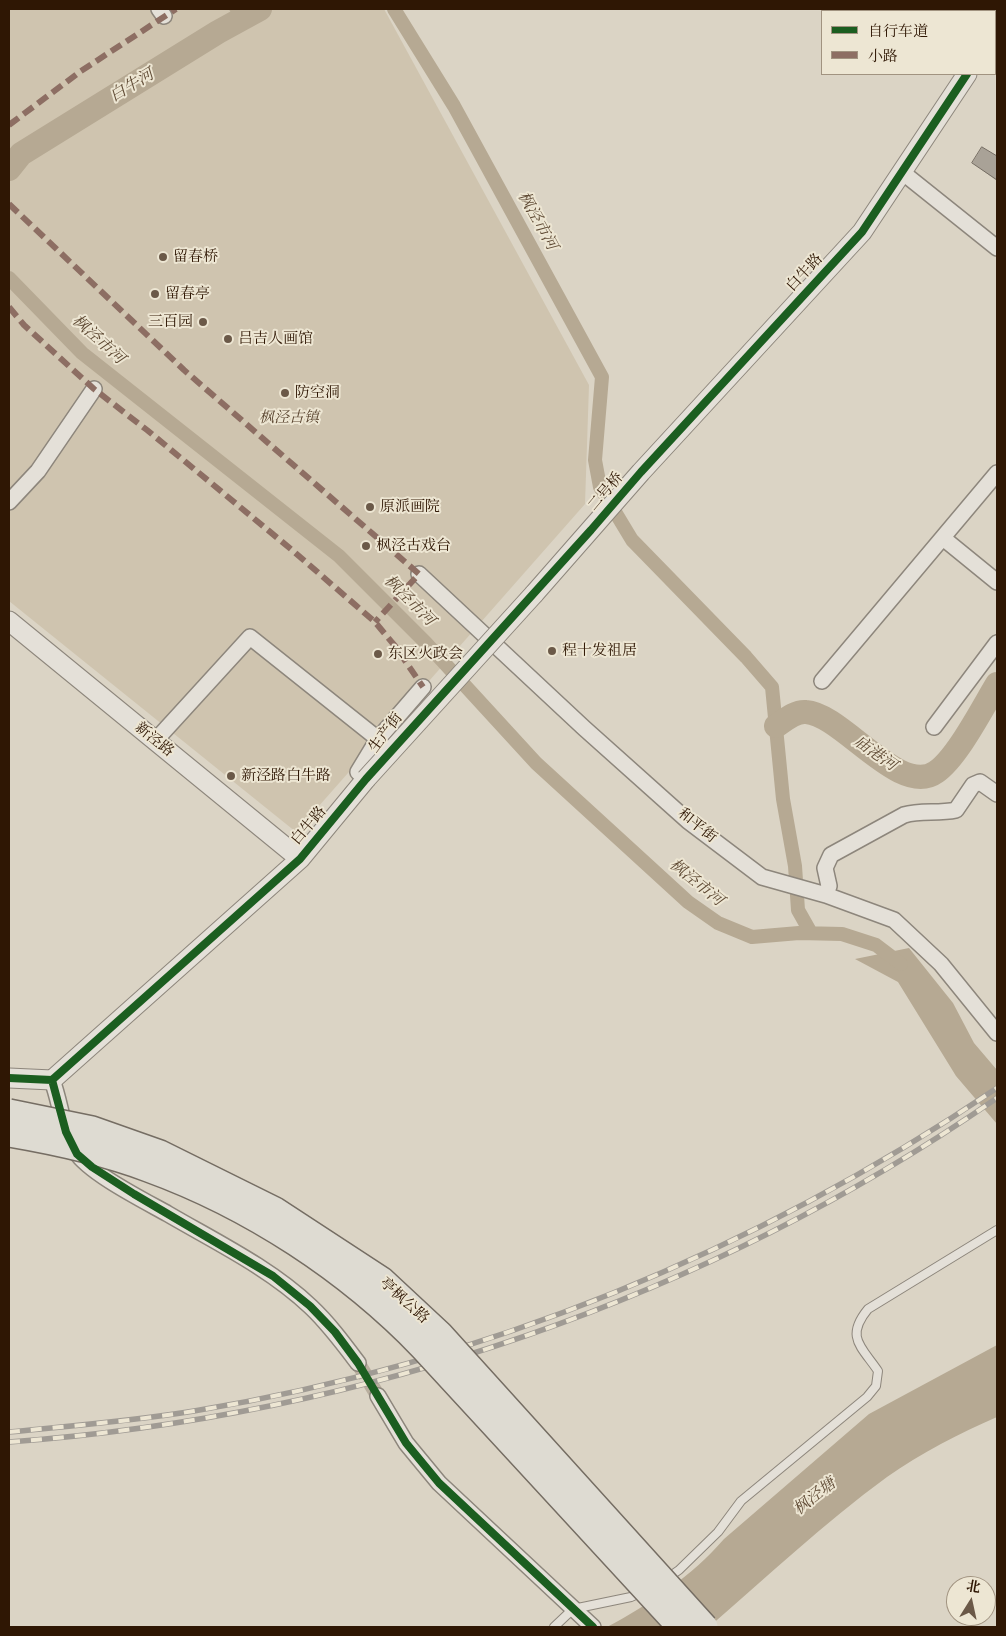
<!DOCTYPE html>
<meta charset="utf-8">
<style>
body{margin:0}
#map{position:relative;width:1006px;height:1636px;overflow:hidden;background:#dbd4c5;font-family:Alegreya,"Noto Serif SC",serif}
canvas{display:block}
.frame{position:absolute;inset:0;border:10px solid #2f1704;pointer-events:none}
.legend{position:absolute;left:821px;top:10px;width:175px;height:65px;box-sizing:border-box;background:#ede6d3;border:1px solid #a19380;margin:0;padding:6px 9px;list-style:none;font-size:15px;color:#2f1704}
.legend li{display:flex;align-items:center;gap:10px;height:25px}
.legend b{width:25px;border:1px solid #a19380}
.north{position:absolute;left:946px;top:1576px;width:50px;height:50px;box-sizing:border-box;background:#ede6d3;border:1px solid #a19380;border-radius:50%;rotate:10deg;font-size:14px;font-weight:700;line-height:20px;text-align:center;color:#2f1704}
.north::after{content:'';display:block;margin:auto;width:18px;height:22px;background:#6b5948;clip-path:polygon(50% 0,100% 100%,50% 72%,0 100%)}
</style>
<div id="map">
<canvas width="1006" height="1636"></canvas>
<div class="frame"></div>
<ul class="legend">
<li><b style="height:6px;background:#1b5e20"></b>自行车道</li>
<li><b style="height:6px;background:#8d6e63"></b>小路</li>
</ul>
<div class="north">北</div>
</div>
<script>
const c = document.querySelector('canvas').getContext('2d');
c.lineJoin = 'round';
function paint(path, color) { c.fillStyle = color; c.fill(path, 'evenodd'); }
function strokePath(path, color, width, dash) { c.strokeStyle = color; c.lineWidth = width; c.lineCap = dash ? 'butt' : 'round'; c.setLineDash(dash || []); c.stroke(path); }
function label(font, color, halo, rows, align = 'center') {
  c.font = font + ' Alegreya,"Noto Serif SC",serif'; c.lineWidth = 4; c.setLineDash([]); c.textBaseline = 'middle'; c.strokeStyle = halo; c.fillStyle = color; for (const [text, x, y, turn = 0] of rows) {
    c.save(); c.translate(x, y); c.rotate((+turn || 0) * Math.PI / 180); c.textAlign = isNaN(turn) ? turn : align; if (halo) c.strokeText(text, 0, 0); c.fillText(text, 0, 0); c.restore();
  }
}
const green = new Path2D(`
 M 9,9 L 384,9 L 589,385 L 585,504 L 296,832 L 9,601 Z`);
const water = new Path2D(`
 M 909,948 L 953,1003 L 974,1043 L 997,1070 L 997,1124 L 956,1076 L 898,982 L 855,959 Z
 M 997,1345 L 997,1417 C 960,1433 921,1453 887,1477 C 824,1523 768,1576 709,1627 L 607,1627 C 650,1604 692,1576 724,1539 L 869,1414 Z`);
const shadow = new Path2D(`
 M 983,148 L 997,158 L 997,181 L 973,163 Z`);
const stream = new Path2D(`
 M 231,9 L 239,21`);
const canal = new Path2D(`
 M 394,9 L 454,106 L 602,377 L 595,460 L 600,487 L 632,540 L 746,657 L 772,687 L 783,799 L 795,866 L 798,910 L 811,933
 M 9,278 L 82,353 L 339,556 L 426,643 L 536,763 L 688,902 L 718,923 L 752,937 L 799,933 L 842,934 L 876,945 L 901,964`);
const river = new Path2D(`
 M 9,169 L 21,154 L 218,32 L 260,9
 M 776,726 C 785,720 795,711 806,712 C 842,714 900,798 936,772 C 957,758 983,707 997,684`);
const building = new Path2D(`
 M 982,147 L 997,156 L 997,180 L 972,163 Z`);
const minorTunnel = new Path2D(`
 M 358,1363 L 378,1396`);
const service = new Path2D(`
 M 666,1579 L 679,1570 L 718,1532 L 741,1501 L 867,1397 L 876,1386 L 878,1371 C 861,1346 845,1337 868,1309 L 997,1230
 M 554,1627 L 573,1609 L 631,1597 L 642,1592`);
const minor = new Path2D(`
 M 159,9 L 164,16
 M 902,172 L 997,248
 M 9,502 L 38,471 L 94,389
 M 943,538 L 997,582
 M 419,574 L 584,728 L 688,821 L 762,877 L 826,895 L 894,920 L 941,964 L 997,1033
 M 822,681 L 997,473
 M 934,727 L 997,643
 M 155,741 L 250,637 L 378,739
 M 366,779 L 358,772 L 378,739 L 423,687
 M 826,895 L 829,886 L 825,868 L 831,855 L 904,815 C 921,810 938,814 956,810 L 973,785 L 980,782 L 997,794
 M 52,1080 C 61,1104 62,1130 76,1152 C 89,1173 145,1201 168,1214 C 216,1242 270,1268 311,1307 C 329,1324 343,1343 358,1363
 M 378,1396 L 406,1443 L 439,1483 L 593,1627`);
const tertiary = new Path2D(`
 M 995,32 L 997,28
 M 534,594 L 641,472 L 862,232 L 967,74
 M 9,621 L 300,859
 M 9,1078 L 52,1080 L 300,859 L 366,779`);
const rail = new Path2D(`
 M 9,1432 C 70,1426 133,1421 194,1411 C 484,1363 754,1252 997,1088
 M 9,1442 C 362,1416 706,1299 997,1098`);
const tertiaryBridge = new Path2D(`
 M 366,779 L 534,594`);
const trunkBridge = new Path2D(`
 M 9,1112 L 92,1129 L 160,1153 L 275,1210 L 382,1280 L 440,1334 L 705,1627
 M 9,1134 C 56,1142 103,1152 148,1169 C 250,1206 348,1270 423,1348 L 680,1627`);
const quiet = new Path2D(`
 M 9,125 L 81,71 L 176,9
 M 9,204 L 184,370 L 419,574 L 375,622
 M 9,307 L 24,325 L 94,389 L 147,430 L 292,550 L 375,622 L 395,646 L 423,687`);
const cycleway = new Path2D(`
 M 9,1078 L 52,1080 L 300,859 L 366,779 L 591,530 L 641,472 L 862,232 L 967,74
 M 52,1080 L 66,1132 L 77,1154 L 92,1167 L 134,1194 L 273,1276 L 310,1306 L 335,1332 L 358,1363 L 406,1443 L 439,1483 L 593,1627`);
const markers = [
 [163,257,5,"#6b5948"],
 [155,294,5,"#6b5948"],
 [203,322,5,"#6b5948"],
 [228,339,5,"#6b5948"],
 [285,393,5,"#6b5948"],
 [370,507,5,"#6b5948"],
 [366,546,5,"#6b5948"],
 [552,651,5,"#6b5948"],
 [378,654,5,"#6b5948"],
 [231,776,5,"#6b5948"]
];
const poiNames = [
 ["留春桥",173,257],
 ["留春亭",165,294],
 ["三百园",193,322,"right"],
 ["吕吉人画馆",238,339],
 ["防空洞",295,393],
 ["原派画院",380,507],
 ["枫泾古戏台",376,546],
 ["程十发祖居",562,651],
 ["东区火政会",388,654],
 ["新泾路白牛路",241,776]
];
const streetNames = [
 ["白牛路",805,273,-47],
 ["二号桥",606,492,-50],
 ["生产街",386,733,-53],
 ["新泾路",154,740,39],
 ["白牛路",309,826,-50],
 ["和平街",697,826,39],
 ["亭枫公路",404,1301,42]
];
const parkNames = [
 ["枫泾古镇",289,418]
];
const waterNames = [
 ["白牛河",132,86,-31],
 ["枫泾市河",537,221,61],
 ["枫泾市河",98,340,42],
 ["枫泾市河",409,601,45],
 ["庙港河",875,754,35],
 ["枫泾市河",696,883,39],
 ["枫泾塘",815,1497,-38]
];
paint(green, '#cfc4af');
paint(water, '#b6a993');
paint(shadow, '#0003');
strokePath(stream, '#b6a993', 4);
strokePath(canal, '#b6a993', 14);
strokePath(river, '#b6a993', 24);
paint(building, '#a9a297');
strokePath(building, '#756d63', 1);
strokePath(minorTunnel, '#b9ae9e', 15, [15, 8]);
strokePath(service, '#8d867c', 10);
strokePath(minor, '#8d867c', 18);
strokePath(tertiary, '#8d867c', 21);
strokePath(service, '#e4e0d8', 8);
strokePath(minor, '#e4e0d8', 15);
strokePath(tertiary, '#e4e0d8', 19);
strokePath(rail, '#a09b94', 5.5);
strokePath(rail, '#ede6d3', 4, [11]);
strokePath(tertiaryBridge, '#8d867c', 21, []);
strokePath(trunkBridge, '#756d63', 28, []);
strokePath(tertiaryBridge, '#e4e0d8', 19);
strokePath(trunkBridge, '#dedbd2', 25);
strokePath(quiet, '#8d6e63', 6, [12, 6]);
strokePath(cycleway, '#1b5e20', 8);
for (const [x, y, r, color] of markers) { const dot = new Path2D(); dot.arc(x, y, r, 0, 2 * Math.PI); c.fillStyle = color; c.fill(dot); strokePath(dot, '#ede6d3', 2); }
label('15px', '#2f1704', '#ede6d3', poiNames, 'left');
label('15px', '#2f1704', '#ede6d3', streetNames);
label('italic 15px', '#5c4732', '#ede6d3', parkNames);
label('italic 16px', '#5f4a34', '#ede6d3', waterNames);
</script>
